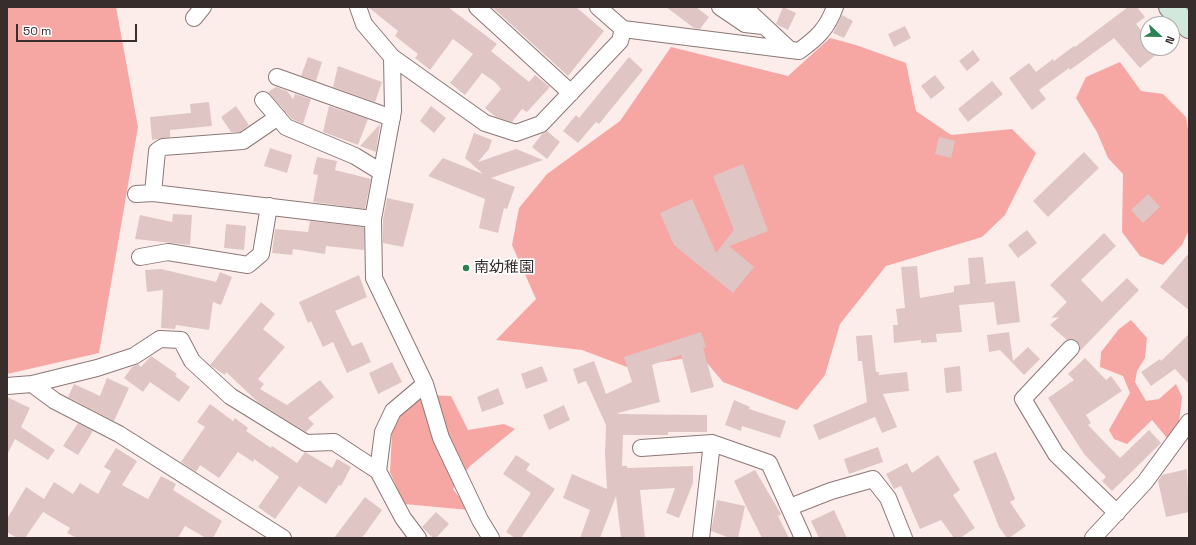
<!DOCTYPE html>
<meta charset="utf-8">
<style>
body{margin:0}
#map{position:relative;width:1196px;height:545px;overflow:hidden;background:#fcedeb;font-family:"Space Grotesk",sans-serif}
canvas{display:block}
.frame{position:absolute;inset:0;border:8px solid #372d2d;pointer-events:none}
.north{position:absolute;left:1140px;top:16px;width:40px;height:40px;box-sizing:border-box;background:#fff;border:1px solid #afabab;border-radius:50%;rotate:112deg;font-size:11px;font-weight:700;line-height:16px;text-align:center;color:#372d2d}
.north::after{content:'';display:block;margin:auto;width:14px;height:18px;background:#2b8155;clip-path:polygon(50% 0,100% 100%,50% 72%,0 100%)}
.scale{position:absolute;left:16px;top:24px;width:121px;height:18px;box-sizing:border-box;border:2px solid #372d2d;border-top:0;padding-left:5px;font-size:12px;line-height:14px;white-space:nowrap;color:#372d2d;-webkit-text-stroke:3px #fff;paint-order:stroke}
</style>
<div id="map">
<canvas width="1196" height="545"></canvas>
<div class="frame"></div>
<div class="north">N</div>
<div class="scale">50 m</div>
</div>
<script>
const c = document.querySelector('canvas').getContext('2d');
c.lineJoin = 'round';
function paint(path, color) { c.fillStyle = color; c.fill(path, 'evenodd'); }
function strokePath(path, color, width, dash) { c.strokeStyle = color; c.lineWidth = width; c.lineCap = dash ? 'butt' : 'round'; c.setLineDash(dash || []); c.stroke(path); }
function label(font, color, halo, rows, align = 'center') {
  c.font = font + ' "Space Grotesk","Noto Sans JP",sans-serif'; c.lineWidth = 3.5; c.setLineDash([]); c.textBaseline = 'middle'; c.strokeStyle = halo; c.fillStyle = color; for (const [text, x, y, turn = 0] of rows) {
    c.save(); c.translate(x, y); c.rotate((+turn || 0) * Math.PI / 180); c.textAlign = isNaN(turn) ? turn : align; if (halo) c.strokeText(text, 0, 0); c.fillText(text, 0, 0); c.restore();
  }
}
const green = new Path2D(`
 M 7,7 L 116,7 L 138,127 L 99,353 L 7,374 Z
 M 830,38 L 856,45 L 906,63 L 916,111 L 951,135 L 1012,129 L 1036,153 L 1005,215 L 982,237 L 886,266 L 840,324 L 825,375 L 797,410 L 723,382 L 701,356 L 627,367 L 582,350 L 496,340 L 536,299 L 512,245 L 519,208 L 547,174 L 620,121 L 671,47 L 788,76 Z
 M 1120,62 L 1141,91 L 1163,94 L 1186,117 L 1189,136 L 1189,230 L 1182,245 L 1163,265 L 1140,256 L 1122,232 L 1123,174 L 1108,158 L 1097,132 L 1076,98 L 1086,77 Z
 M 1131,320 L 1147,338 L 1145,358 L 1137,371 L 1135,382 L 1146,401 L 1159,399 L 1176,384 L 1182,397 L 1179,423 L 1167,438 L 1152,420 L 1127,444 L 1114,439 L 1109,430 L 1130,393 L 1123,376 L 1100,367 L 1101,352 L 1119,329 Z
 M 424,395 L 451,396 L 468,430 L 504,424 L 515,429 L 470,466 L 453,489 L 469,510 L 404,504 L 390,472 L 393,416 Z`);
const building = new Path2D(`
 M 368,7 L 448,7 L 497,44 L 491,51 L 529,82 L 535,75 L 550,87 L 527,112 L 522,109 L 512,122 L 496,117 L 485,108 L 501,89 L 495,82 L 482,73 L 465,95 L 450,83 L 473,54 L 453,39 L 430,70 L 415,58 L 418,54 L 395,36 L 398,31 Z
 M 492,7 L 576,7 L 604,31 L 568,76 Z
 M 666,7 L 696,7 L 709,17 L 700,29 L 694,28 Z
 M 783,7 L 796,13 L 788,30 L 776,24 Z
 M 1128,7 L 1137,7 L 1145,17 L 1136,24 L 1148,39 L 1148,48 L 1164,48 L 1140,68 L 1114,38 L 1070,70 L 1069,68 L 1039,90 L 1046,99 L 1032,110 L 1009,78 L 1029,63 L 1036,72 L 1053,59 L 1054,61 L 1074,46 L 1075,47 Z
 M 842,15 L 853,21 L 844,38 L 833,33 Z
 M 905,26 L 911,38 L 894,47 L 888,34 Z
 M 973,50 L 980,60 L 967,71 L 959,61 Z
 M 308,57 L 322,62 L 316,81 L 301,76 Z
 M 629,57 L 643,70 L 599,124 L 596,122 L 578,143 L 563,131 L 576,115 L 579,118 Z
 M 338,66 L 382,82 L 375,102 L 333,87 Z
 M 935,75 L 945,88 L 931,99 L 921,86 Z
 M 992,81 L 1003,94 L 968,122 L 958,109 Z
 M 276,87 L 287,91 L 293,99 L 295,94 L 311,99 L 303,124 L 292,119 L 268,92 Z
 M 209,102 L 212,126 L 170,130 L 170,137 L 152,140 L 150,117 L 191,113 L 190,104 Z
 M 236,106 L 249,125 L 240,132 L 231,132 L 221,117 Z
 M 329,106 L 368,119 L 358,145 L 323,132 Z
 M 431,106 L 446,118 L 434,133 L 420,121 Z
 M 380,124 L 376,152 L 360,146 Z
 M 547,131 L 560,142 L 547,159 L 532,147 L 542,134 Z
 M 474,133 L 492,140 L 489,149 L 478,162 L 516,149 L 543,160 L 491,178 L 515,187 L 507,209 L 504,208 L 498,233 L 479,228 L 485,199 L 428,176 L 443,158 L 483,174 L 465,158 Z
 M 939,137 L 955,141 L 951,158 L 935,154 Z
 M 270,148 L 292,155 L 287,173 L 264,166 Z
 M 1084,152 L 1099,168 L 1048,217 L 1033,201 Z
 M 317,157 L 337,161 L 335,170 L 371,179 L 365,209 L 313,202 L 318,175 L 313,174 Z
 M 743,164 L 768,231 L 729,246 L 754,267 L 733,293 L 674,245 L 660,213 L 692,199 L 716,253 L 734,230 L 713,176 Z
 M 1148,194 L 1160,207 L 1143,223 L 1131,210 Z
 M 387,198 L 414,204 L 403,247 L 383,243 L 383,220 Z
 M 173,214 L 192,215 L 190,245 L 135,239 L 140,215 L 172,222 Z
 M 310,221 L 364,227 L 364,250 L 326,246 L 325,254 L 293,249 L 292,255 L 272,253 L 275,229 L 308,232 Z
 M 226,224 L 246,226 L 244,250 L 224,248 Z
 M 1027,230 L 1037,243 L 1018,258 L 1008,245 Z
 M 1104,233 L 1116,246 L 1081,280 L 1102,302 L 1127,278 L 1139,290 L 1079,352 L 1080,346 L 1077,341 L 1073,339 L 1067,340 L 1050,325 L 1059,317 L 1051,318 L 1067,302 L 1050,285 Z
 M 1189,253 L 1189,310 L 1160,287 Z
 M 983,257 L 986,283 L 983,284 L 1015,281 L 1020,322 L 997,325 L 994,302 L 959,305 L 962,332 L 936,334 L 937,342 L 921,343 L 921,340 L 894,343 L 893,325 L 898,325 L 896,309 L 905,308 L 901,267 L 917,266 L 920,298 L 954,292 L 954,286 L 970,284 L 968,258 Z
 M 161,269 L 216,282 L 220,272 L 232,277 L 221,305 L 213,302 L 209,330 L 176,325 L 175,329 L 161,328 L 163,290 L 147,292 L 145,270 Z
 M 359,275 L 367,297 L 335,311 L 352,346 L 362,342 L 371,362 L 347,373 L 333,342 L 323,347 L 311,321 L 308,323 L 299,302 Z
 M 261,302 L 275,314 L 263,329 L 285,347 L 258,379 L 264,384 L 260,389 L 287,405 L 320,380 L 334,397 L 308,418 L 314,424 L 306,432 L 259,403 L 226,372 L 225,375 L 210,365 Z
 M 701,332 L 706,347 L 703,348 L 714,387 L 691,393 L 681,355 L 652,365 L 660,402 L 618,413 L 619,414 L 707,415 L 707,432 L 668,432 L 668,435 L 623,435 L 622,466 L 627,466 L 627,468 L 693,466 L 693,483 L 679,518 L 666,513 L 675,488 L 640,490 L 645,538 L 621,538 L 616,496 L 600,538 L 580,538 L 590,510 L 563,498 L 572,474 L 607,489 L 605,455 L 606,425 L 586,381 L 578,384 L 573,369 L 594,361 L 606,394 L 632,382 L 624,357 Z
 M 1009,332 L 1013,361 L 1028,347 L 1040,359 L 1024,375 L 1000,350 L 989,352 L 987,335 Z
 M 1189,334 L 1189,384 L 1175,369 L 1151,386 L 1141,372 L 1160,359 L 1161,361 Z
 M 872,335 L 876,372 L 879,372 L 879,375 L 907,372 L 909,391 L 883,394 L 897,427 L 882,433 L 875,417 L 819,440 L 813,425 L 867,402 L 862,361 L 858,361 L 856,336 Z
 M 151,356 L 177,374 L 175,376 L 190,387 L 179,402 L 150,382 L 143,392 L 124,378 L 132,367 L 138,364 L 141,367 Z
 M 1085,358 L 1106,380 L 1111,376 L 1122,391 L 1086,415 L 1091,423 L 1088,425 L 1120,458 L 1149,430 L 1161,443 L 1112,491 L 1102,481 L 1106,477 L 1084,454 L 1048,398 L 1074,380 L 1068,374 Z
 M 392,362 L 402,382 L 378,394 L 369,373 Z
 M 542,366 L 548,381 L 526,389 L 521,374 Z
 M 960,366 L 962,391 L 946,393 L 944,368 Z
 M 107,378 L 129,388 L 114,421 L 68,397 L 74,384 L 100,396 Z
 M 498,388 L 504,404 L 482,412 L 477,397 Z
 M 7,397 L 30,408 L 21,427 L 55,450 L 48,460 L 15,439 L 7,455 Z
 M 734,400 L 750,407 L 749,409 L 786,421 L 780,438 L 742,426 L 741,431 L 725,425 Z
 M 210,404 L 233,421 L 235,418 L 248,428 L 246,431 L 271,448 L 272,446 L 297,463 L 305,452 L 332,468 L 337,459 L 351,467 L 341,486 L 339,485 L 326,504 L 299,486 L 275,519 L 258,507 L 279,477 L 254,459 L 253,462 L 238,452 L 219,478 L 200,465 L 196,472 L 181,462 L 205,427 L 197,422 Z
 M 564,405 L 570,420 L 549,430 L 543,415 Z
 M 78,423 L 93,431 L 78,455 L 63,446 Z
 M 878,447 L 883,462 L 849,474 L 844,459 Z
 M 116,448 L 137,461 L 122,485 L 148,499 L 161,476 L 176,484 L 173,490 L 222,521 L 213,538 L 206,538 L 185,526 L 178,538 L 77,538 L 67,533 L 70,528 L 43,512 L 25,538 L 17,538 L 7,532 L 7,519 L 26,487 L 44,499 L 54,482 L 73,494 L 80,483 L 98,494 L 111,471 L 104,467 Z
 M 996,452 L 1015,499 L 1010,502 L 1026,526 L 1009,538 L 1007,538 L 999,527 L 973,461 Z
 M 516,455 L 530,464 L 526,470 L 555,489 L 521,538 L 515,538 L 506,532 L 531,493 L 503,474 Z
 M 938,455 L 960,490 L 953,495 L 975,528 L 960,538 L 954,538 L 941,520 L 920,529 L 901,486 L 894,489 L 886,474 L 907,463 L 912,473 Z
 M 1187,469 L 1189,512 L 1166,517 L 1158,481 L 1162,475 Z
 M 755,470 L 781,514 L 778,516 L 789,538 L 762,538 L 746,506 L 734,481 Z
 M 365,497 L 382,510 L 365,534 L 361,538 L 334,538 Z
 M 717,500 L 745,506 L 738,538 L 730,538 L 711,531 Z
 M 834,510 L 847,538 L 819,538 L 811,521 Z
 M 436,512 L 449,524 L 436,538 L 433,538 L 422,527 Z`);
const street = new Path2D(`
 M 358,7 L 364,24 L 392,57 L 485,123 L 516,133 L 541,124 L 620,41 L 623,29
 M 477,7 L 571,93
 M 598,7 L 623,29 L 799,51 C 817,38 827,29 835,7
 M 720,7 L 745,24 L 763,26
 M 744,7 L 789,49
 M 194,18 L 203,7
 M 392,57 L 393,111 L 373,219 L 374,278 L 425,384 L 441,438 L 480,520 L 491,538
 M 277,77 L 392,118
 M 263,100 L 286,127 L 355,156 L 381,172
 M 153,193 L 157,151 L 163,147 L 243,141 L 278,117
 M 136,194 L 153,193 L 373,219
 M 140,257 L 168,252 L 248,265 L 261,254 L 269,206
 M 1071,348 L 1023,399 L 1056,454 L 1117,513
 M 32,384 L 97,368 L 134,356 L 160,339 L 181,340 L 192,361 L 230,396 L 306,443 L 334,442 L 378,471
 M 7,386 L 32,384 L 55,401 L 119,434 L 283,538
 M 641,448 L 712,443 L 769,463 L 803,538
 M 790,507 L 831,491 L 873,479 L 888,498 L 904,538
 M 418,538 L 403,518 L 378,471 L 383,432 L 393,411 L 425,384
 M 701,538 L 712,443
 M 1093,538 L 1145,482 L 1189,422`);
const secondary = new Path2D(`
 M 1170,7 L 1189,27`);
const markers = [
 [466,268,4,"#2b8155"]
];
const poiNames = [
 ["南幼稚園",474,268]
];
paint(green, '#f7a7a3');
paint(building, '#dfc6c4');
strokePath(street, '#8e7776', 18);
strokePath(secondary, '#8e7776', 24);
strokePath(street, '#fff', 16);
strokePath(secondary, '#d3e8dc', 22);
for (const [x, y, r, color] of markers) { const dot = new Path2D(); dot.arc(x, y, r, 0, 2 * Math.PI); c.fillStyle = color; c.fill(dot); strokePath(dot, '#fff', 1.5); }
label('15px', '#372d2d', '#fff', poiNames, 'left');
</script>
